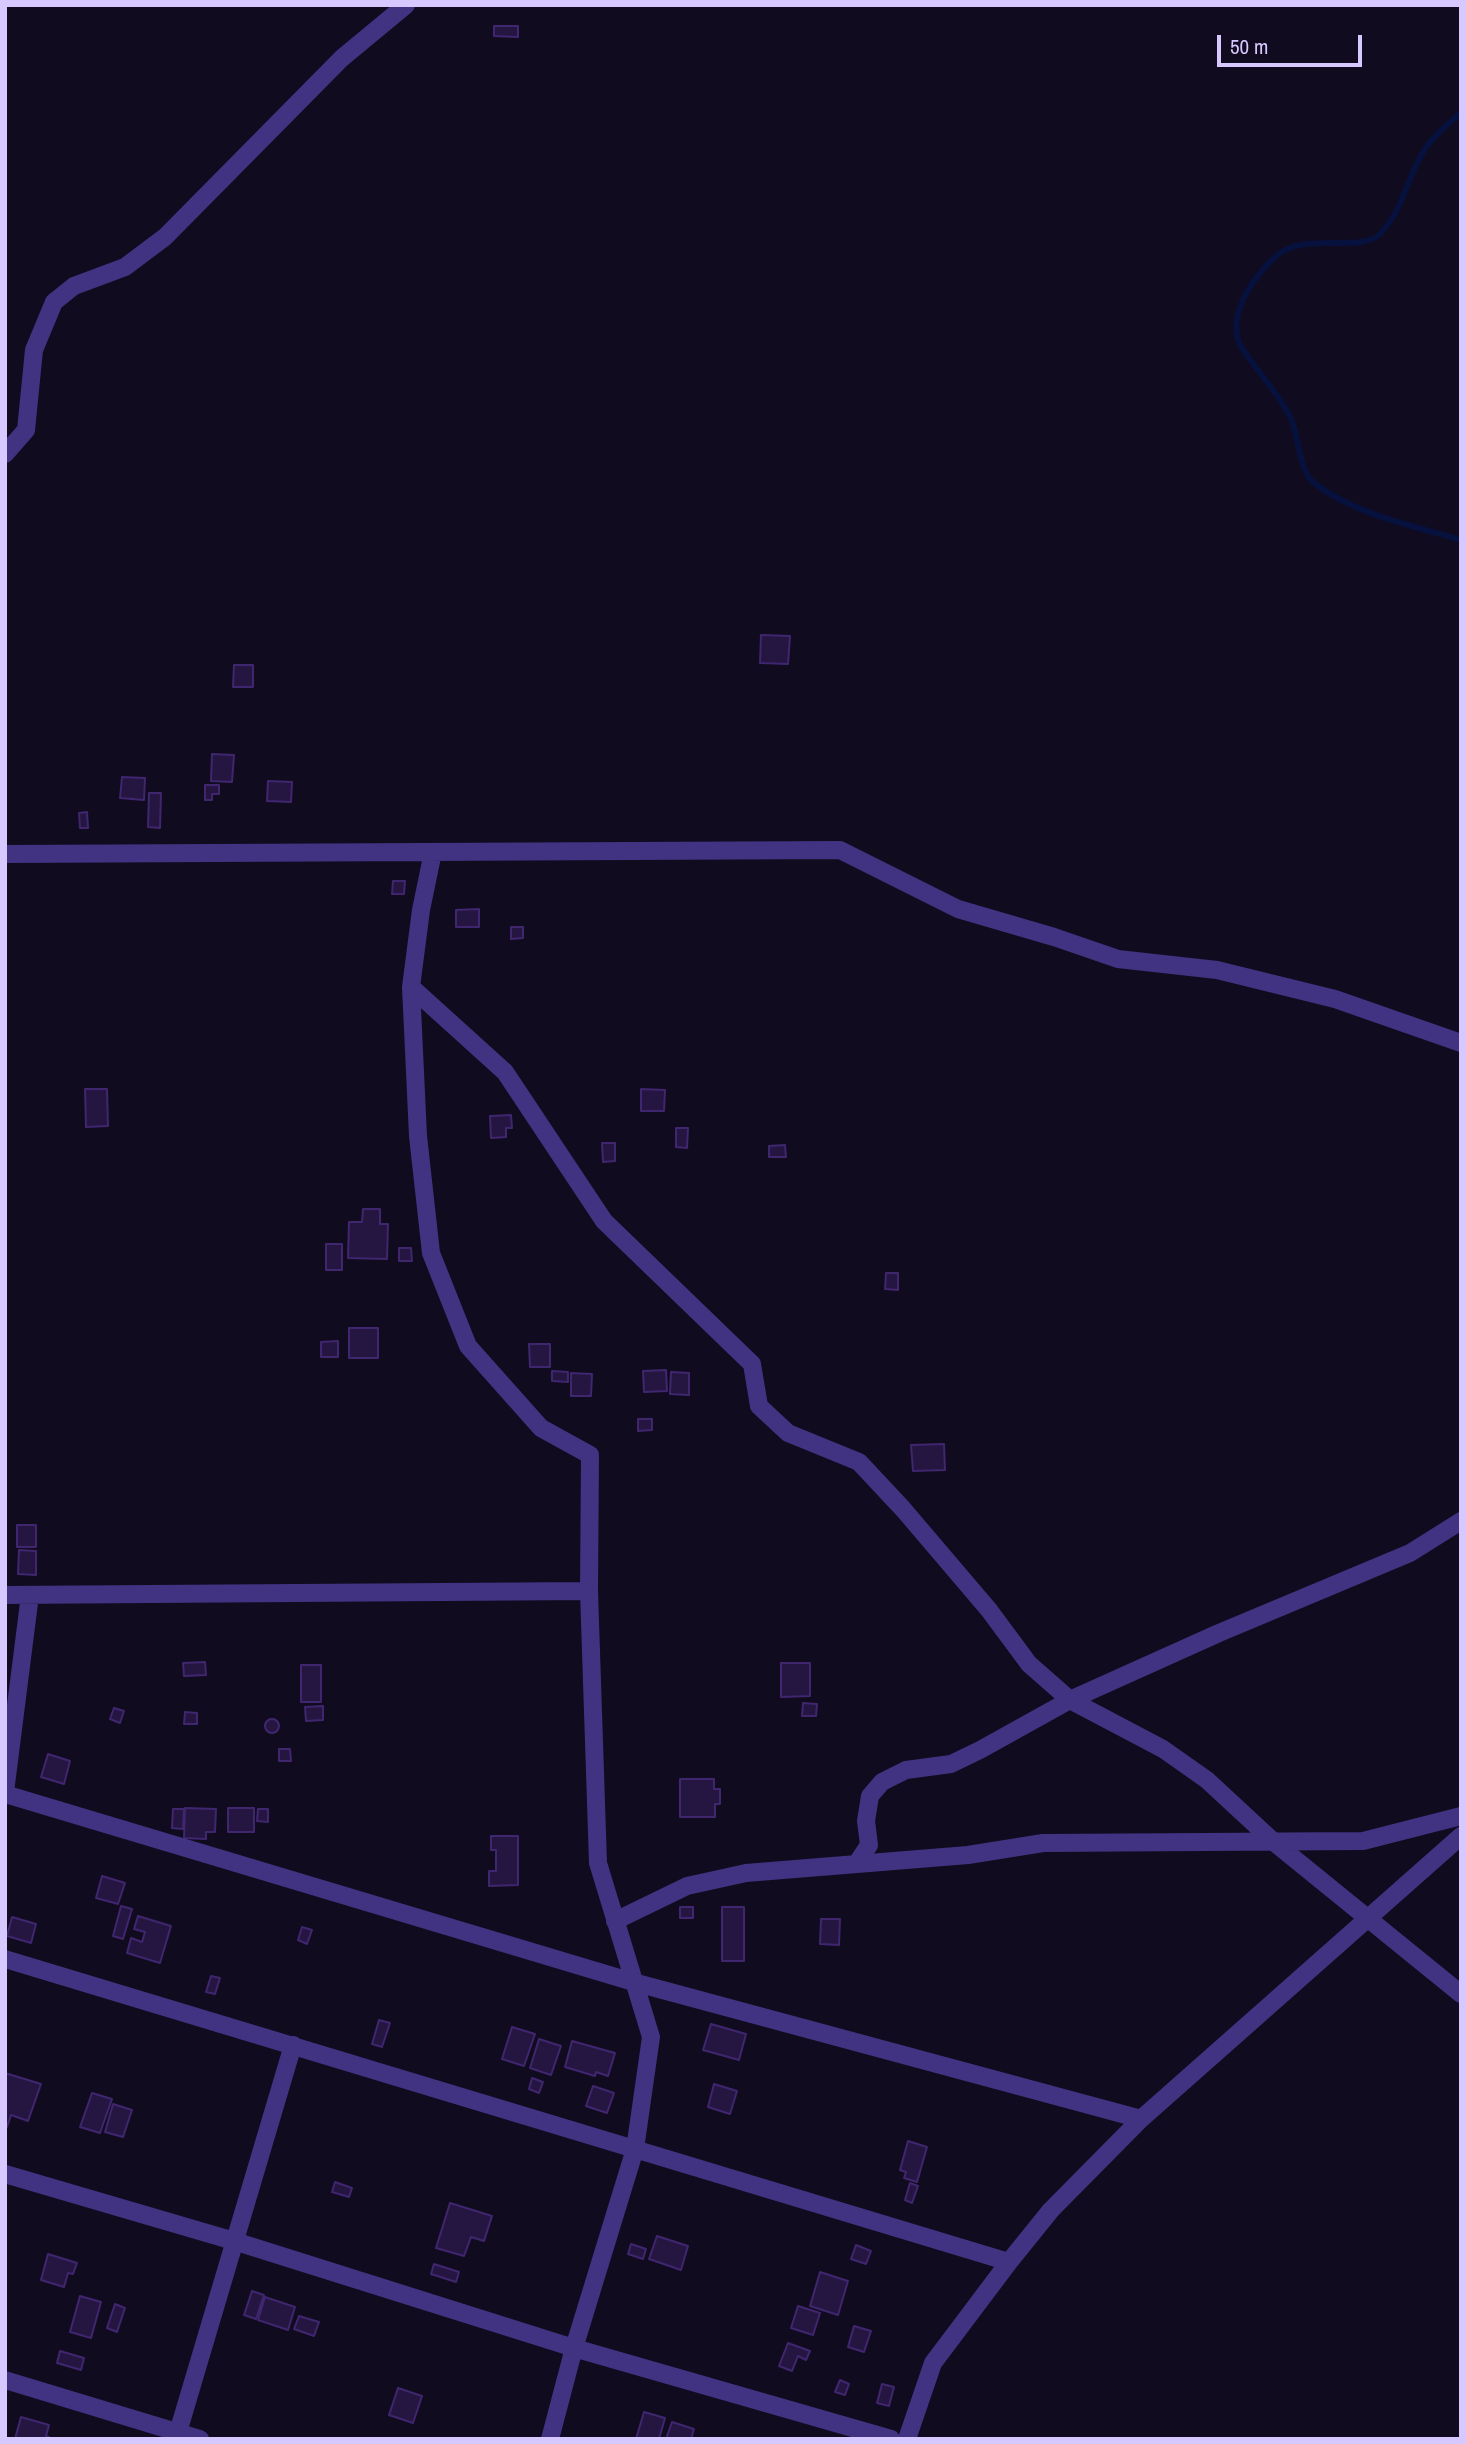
<!DOCTYPE html>
<style>
body{margin:0}
#map{position:relative;width:1466px;height:2444px;overflow:hidden;background:#110b1f;font-family:"Archivo Narrow",sans-serif}
canvas{display:block}
.frame{position:absolute;inset:0;border:7px solid #d7c9ff;pointer-events:none}
.scale{position:absolute;left:1217px;top:35px;width:145px;height:32px;box-sizing:border-box;border:4px solid #d7c9ff;border-top:0;padding-left:9px;font-size:21px;line-height:24px;white-space:nowrap;color:#d7c9ff;-webkit-text-stroke:5px #110b1f;paint-order:stroke}
</style>
<div id="map">
<canvas width="1466" height="2444"></canvas>
<div class="frame"></div>
<div class="scale">50 m</div>
</div>
<script>
const c = document.querySelector('canvas').getContext('2d');
c.lineJoin = 'round';
function strokePath(path, color, width, dash) { c.strokeStyle = color; c.lineWidth = width; c.lineCap = dash ? 'butt' : 'round'; c.setLineDash(dash || []); c.stroke(path); }
function paint(path, color) { c.fillStyle = color; c.fill(path, 'evenodd'); }
const stream = new Path2D(`
 M 1461,112 C 1450,123 1436,133 1427,146 C 1408,172 1404,210 1380,234 C 1360,254 1303,230 1275,257 C 1254,277 1230,309 1238,340 C 1239,346 1246,353 1249,358 C 1263,378 1281,397 1291,419 C 1299,437 1299,471 1314,483 C 1356,515 1411,525 1461,540`);
const building = new Path2D(`
 M 494,26 L 518,26 L 518,37 L 494,36 Z
 M 761,635 L 790,636 L 788,664 L 760,663 Z
 M 234,665 L 253,665 L 253,687 L 233,687 Z
 M 212,754 L 234,755 L 232,782 L 211,781 Z
 M 122,777 L 145,778 L 144,800 L 120,798 Z
 M 268,781 L 292,782 L 291,802 L 267,801 Z
 M 205,785 L 219,785 L 219,794 L 212,794 L 212,800 L 205,800 Z
 M 149,793 L 161,793 L 160,828 L 148,827 Z
 M 87,812 L 88,828 L 80,828 L 79,813 Z
 M 393,881 L 405,881 L 404,894 L 392,894 Z
 M 479,909 L 479,927 L 456,927 L 456,910 Z
 M 511,927 L 523,927 L 523,938 L 511,939 Z
 M 85,1089 L 107,1089 L 108,1126 L 86,1127 Z
 M 641,1089 L 665,1090 L 664,1111 L 641,1111 Z
 M 511,1115 L 512,1128 L 506,1128 L 506,1137 L 491,1138 L 490,1116 Z
 M 676,1128 L 688,1128 L 687,1148 L 676,1147 Z
 M 602,1143 L 615,1143 L 615,1161 L 603,1162 Z
 M 785,1145 L 786,1157 L 769,1157 L 769,1146 Z
 M 363,1209 L 380,1209 L 380,1224 L 388,1224 L 387,1259 L 348,1258 L 349,1222 L 362,1222 Z
 M 326,1244 L 342,1244 L 342,1270 L 326,1270 Z
 M 399,1248 L 411,1248 L 412,1261 L 399,1261 Z
 M 886,1273 L 898,1273 L 898,1290 L 885,1289 Z
 M 349,1328 L 378,1328 L 378,1358 L 349,1358 Z
 M 338,1341 L 338,1357 L 321,1357 L 321,1342 Z
 M 529,1344 L 550,1344 L 550,1367 L 530,1367 Z
 M 666,1370 L 667,1391 L 644,1392 L 643,1371 Z
 M 552,1371 L 568,1372 L 568,1382 L 552,1381 Z
 M 671,1372 L 689,1373 L 689,1395 L 670,1394 Z
 M 571,1373 L 592,1374 L 591,1396 L 571,1396 Z
 M 638,1419 L 652,1419 L 652,1430 L 638,1431 Z
 M 944,1444 L 945,1470 L 913,1471 L 911,1445 Z
 M 17,1525 L 36,1525 L 36,1547 L 17,1547 Z
 M 19,1550 L 36,1551 L 36,1575 L 18,1574 Z
 M 205,1662 L 206,1675 L 184,1676 L 183,1663 Z
 M 781,1663 L 810,1663 L 810,1696 L 781,1697 Z
 M 301,1665 L 321,1665 L 321,1702 L 301,1702 Z
 M 803,1703 L 817,1704 L 816,1716 L 802,1716 Z
 M 323,1706 L 323,1720 L 306,1721 L 305,1707 Z
 M 114,1708 L 124,1711 L 120,1723 L 110,1719 Z
 M 185,1712 L 197,1713 L 197,1724 L 184,1724 Z
 M265 1726a7 7 0 1 1 14 0a7 7 0 1 1-14 0Z
 M 279,1749 L 290,1749 L 291,1761 L 279,1761 Z
 M 48,1754 L 70,1761 L 64,1784 L 41,1777 Z
 M 680,1779 L 714,1779 L 714,1789 L 720,1789 L 720,1804 L 715,1804 L 715,1817 L 680,1817 Z
 M 185,1808 L 216,1809 L 215,1832 L 206,1832 L 206,1839 L 184,1838 Z
 M 228,1808 L 254,1808 L 254,1832 L 228,1832 Z
 M 173,1809 L 184,1809 L 183,1829 L 172,1828 Z
 M 258,1809 L 268,1809 L 268,1822 L 257,1821 Z
 M 491,1836 L 518,1836 L 518,1885 L 489,1886 L 489,1871 L 496,1871 L 496,1850 L 491,1850 Z
 M 102,1876 L 125,1883 L 118,1904 L 96,1898 Z
 M 121,1906 L 132,1909 L 123,1939 L 113,1936 Z
 M 680,1907 L 693,1907 L 693,1918 L 680,1918 Z
 M 722,1907 L 744,1907 L 744,1961 L 722,1961 Z
 M 138,1916 L 171,1926 L 160,1963 L 127,1953 L 131,1938 L 142,1942 L 145,1932 L 134,1929 Z
 M 12,1917 L 36,1924 L 31,1943 L 7,1936 Z
 M 821,1919 L 840,1919 L 839,1945 L 820,1944 Z
 M 302,1927 L 312,1930 L 307,1944 L 298,1940 Z
 M 211,1976 L 220,1978 L 215,1994 L 206,1992 Z
 M 379,2020 L 390,2023 L 382,2047 L 372,2044 Z
 M 711,2024 L 746,2034 L 739,2060 L 703,2050 Z
 M 512,2027 L 535,2034 L 524,2066 L 502,2059 Z
 M 539,2039 L 561,2046 L 551,2075 L 530,2068 Z
 M 572,2041 L 615,2053 L 608,2076 L 596,2072 L 595,2076 L 565,2067 Z
 M 5,2073 L 41,2084 L 28,2121 L 11,2115 L 7,2127 L 5,2126 Z
 M 532,2078 L 543,2082 L 539,2093 L 529,2089 Z
 M 714,2084 L 737,2091 L 730,2114 L 708,2107 Z
 M 593,2086 L 614,2093 L 607,2113 L 586,2106 Z
 M 92,2093 L 112,2099 L 100,2133 L 80,2127 Z
 M 113,2104 L 132,2110 L 123,2137 L 105,2132 Z
 M 908,2141 L 927,2147 L 917,2182 L 904,2178 L 906,2172 L 900,2170 Z
 M 335,2182 L 352,2188 L 349,2197 L 332,2192 Z
 M 910,2183 L 918,2186 L 912,2203 L 905,2200 Z
 M 450,2203 L 492,2216 L 484,2241 L 471,2237 L 464,2256 L 436,2248 Z
 M 657,2236 L 688,2246 L 681,2270 L 649,2259 Z
 M 631,2244 L 646,2249 L 643,2259 L 628,2254 Z
 M 856,2245 L 871,2251 L 866,2264 L 851,2259 Z
 M 48,2254 L 77,2263 L 73,2274 L 68,2273 L 64,2287 L 41,2280 Z
 M 434,2264 L 459,2272 L 456,2282 L 431,2274 Z
 M 820,2272 L 848,2281 L 838,2315 L 810,2306 Z
 M 252,2291 L 264,2295 L 256,2319 L 244,2315 Z
 M 80,2296 L 101,2302 L 91,2338 L 70,2332 Z
 M 265,2297 L 295,2307 L 288,2330 L 258,2320 Z
 M 115,2304 L 125,2308 L 117,2332 L 107,2328 Z
 M 798,2306 L 820,2313 L 813,2335 L 791,2328 Z
 M 299,2316 L 319,2322 L 314,2336 L 294,2329 Z
 M 854,2326 L 871,2331 L 864,2352 L 848,2347 Z
 M 788,2343 L 810,2351 L 806,2360 L 798,2356 L 792,2371 L 779,2366 Z
 M 60,2351 L 84,2358 L 81,2370 L 57,2363 Z
 M 840,2380 L 849,2384 L 845,2395 L 835,2392 Z
 M 882,2384 L 894,2387 L 889,2406 L 877,2403 Z
 M 398,2388 L 422,2396 L 413,2423 L 389,2415 Z
 M 644,2412 L 665,2418 L 659,2439 L 636,2439 Z
 M 21,2417 L 49,2425 L 46,2436 L 53,2439 L 15,2439 Z
 M 672,2422 L 694,2429 L 691,2439 L 666,2439 Z`);
const minor = new Path2D(`
 M 5,454 L 26,430 L 34,350 L 54,302 L 74,286 L 125,267 L 165,237 L 342,58 L 406,5
 M 433,852 L 421,910 L 411,987 L 418,1136 L 431,1253 L 468,1346 L 541,1428 L 590,1455 L 589,1591 L 598,1863 L 651,2037 L 635,2149 L 574,2348 L 550,2439
 M 5,854 L 840,850 L 958,909 L 1054,937 L 1118,959 L 1217,970 L 1335,999 L 1461,1043
 M 411,987 L 505,1072 L 604,1221 L 752,1364 L 759,1406 L 788,1433 L 859,1462 L 903,1509 L 989,1610 L 1029,1664 L 1070,1700 L 1163,1749 L 1207,1780 L 1275,1843 L 1461,1994
 M 5,1595 L 589,1591
 M 5,1792 L 30,1595
 M 5,1794 L 633,1982 L 1141,2119
 M 857,1863 L 869,1845 L 866,1821 L 870,1796 L 882,1782 L 906,1770 L 951,1764 L 980,1750 L 1070,1700 L 1219,1633 L 1410,1553 L 1461,1521
 M 615,1921 L 687,1886 L 746,1873 L 968,1855 L 1043,1843 L 1363,1841 L 1461,1816
 M 5,1959 L 1009,2262
 M 5,2174 L 234,2241 L 574,2348 L 891,2439
 M 5,2380 L 200,2439
 M 176,2439 L 293,2045
 M 907,2439 L 933,2363 L 1009,2262 L 1051,2210 L 1141,2119 L 1461,1836`);
strokePath(stream, '#06113d', 6);
paint(building, '#251641');
strokePath(building, '#3f266f', 2);
strokePath(minor, '#413381', 18);
</script>
